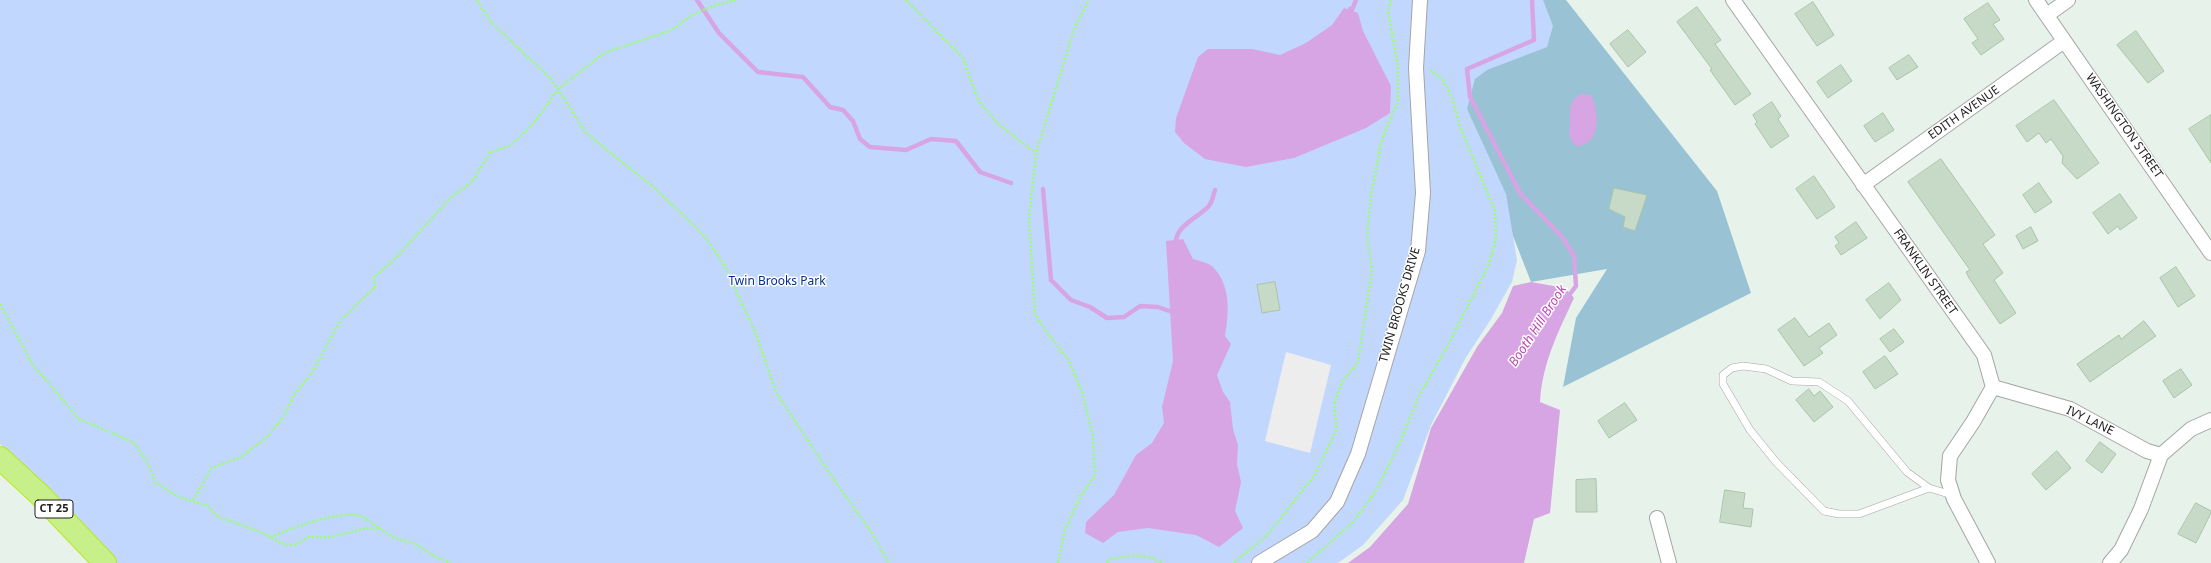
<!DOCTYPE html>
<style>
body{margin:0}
canvas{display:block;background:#e7f2ea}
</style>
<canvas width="2211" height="563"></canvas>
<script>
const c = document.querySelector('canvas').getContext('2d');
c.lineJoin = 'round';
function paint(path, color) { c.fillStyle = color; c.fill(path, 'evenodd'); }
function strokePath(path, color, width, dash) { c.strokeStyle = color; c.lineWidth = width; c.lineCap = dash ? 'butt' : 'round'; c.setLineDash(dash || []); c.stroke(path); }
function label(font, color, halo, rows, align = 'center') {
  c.font = font + ' "Noto Sans",sans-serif'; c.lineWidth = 3; c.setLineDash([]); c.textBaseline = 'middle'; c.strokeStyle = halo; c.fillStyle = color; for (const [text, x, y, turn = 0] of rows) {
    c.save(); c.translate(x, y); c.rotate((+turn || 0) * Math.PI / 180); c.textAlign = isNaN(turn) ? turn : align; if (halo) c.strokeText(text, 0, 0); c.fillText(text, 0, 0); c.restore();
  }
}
const forest = new Path2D(`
 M 1486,0 L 1566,0 L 1717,191 L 1751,293 L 1563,387 L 1576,318 L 1607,269 L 1531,282 L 1481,154 L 1455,72 Z`);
const park = new Path2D(`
 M 0,0 L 1543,0 L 1553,26 L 1547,47 L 1487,70 L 1475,79 L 1467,109 L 1506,194 L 1517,260 L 1512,282 L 1491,319 L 1465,359 L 1431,425 L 1403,500 L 1363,545 L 1338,563 L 113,563 L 43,485 L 0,444 Z`);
const parking = new Path2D(`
 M 1286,352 L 1331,365 L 1310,453 L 1265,441 Z`);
const water = new Path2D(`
 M 1344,8 L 1358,13 L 1363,31 L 1391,86 L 1390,113 L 1366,128 L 1294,158 L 1246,167 L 1205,159 L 1184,143 L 1175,132 L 1176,118 L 1198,57 L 1208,49 L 1252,49 L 1280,55 L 1306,43 L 1332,25 Z
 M 1581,94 L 1591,95 C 1599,111 1602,145 1576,146 C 1568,138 1569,133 1570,122 C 1570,109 1569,101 1581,94 Z
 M 1183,239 L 1193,259 C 1199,261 1209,263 1213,267 C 1231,286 1229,312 1225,336 L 1231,344 L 1217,375 L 1223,392 L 1230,402 L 1233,429 L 1238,445 L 1237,464 L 1241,482 L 1235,511 L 1243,528 L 1219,547 L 1196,535 L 1148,528 L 1118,532 L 1103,543 L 1085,533 L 1086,522 L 1114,495 L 1136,455 L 1152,443 L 1164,423 L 1162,407 L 1173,361 L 1166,241 Z
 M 1531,282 L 1565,288 L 1574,298 C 1558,332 1542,364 1540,402 L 1560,410 L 1550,513 L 1534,519 L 1524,563 L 1348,563 L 1370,547 L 1408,504 L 1431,428 L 1477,347 L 1502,313 L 1513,286 Z`);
const stream = new Path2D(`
 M 697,0 L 719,33 L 758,72 L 803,77 L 830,107 L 843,110 L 853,121 L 860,139 L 870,147 L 906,150 L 931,139 L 956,141 L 980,172 L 1011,183
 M 1532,0 L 1534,40 L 1467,69 L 1470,97 L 1520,193 L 1562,237 L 1574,256 L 1576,286 L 1567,298
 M 1350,9 L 1352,10 L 1356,0
 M 1043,189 L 1051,280 L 1071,300 L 1090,307 L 1107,318 L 1124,317 L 1140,306 L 1158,307 L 1175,313
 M 1176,246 C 1173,227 1196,219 1208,207 C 1212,203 1213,196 1215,190`);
const building = new Path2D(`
 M 1813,2 L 1834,35 L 1817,46 L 1795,14 Z
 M 1988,3 L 2000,20 L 1993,24 L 2004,39 L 1981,55 L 1972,43 L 1978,39 L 1964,19 Z
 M 1697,7 L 1721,40 L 1715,44 L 1751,94 L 1735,105 L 1710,70 L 1712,69 L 1677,22 Z
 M 1628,30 L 1646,52 L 1628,67 L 1610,44 Z
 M 2136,31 L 2164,71 L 2148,83 L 2117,45 Z
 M 1909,55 L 1918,67 L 1897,80 L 1889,68 Z
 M 1841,65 L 1852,81 L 1828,98 L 1817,82 Z
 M 2054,100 L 2099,163 L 2077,179 L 2062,163 L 2063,156 L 2051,139 L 2046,143 L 2039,133 L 2027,142 L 2016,126 Z
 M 1772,102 L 1781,116 L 1778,119 L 1789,136 L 1771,148 L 1755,124 L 1757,122 L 1753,115 Z
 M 1883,113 L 1894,130 L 1875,142 L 1864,126 Z
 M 2211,115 L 2211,163 L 2189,129 Z
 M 1941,159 L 1995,235 L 1983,244 L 2003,273 L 1994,280 L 2016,313 L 2000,324 L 1969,278 L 1966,272 L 1970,270 L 1908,182 Z
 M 1814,176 L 1835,207 L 1817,219 L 1796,189 Z
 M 2039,183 L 2052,202 L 2035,213 L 2023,195 Z
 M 1614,188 L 1647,195 L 1635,231 L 1623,227 L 1625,217 L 1609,209 Z
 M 2120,194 L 2137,218 L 2120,230 L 2118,226 L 2108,234 L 2093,213 Z
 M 1856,222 L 1867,238 L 1841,255 L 1835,246 L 1839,243 L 1835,237 Z
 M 2031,227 L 2038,241 L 2023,249 L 2016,236 Z
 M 2176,267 L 2195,296 L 2178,307 L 2160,278 Z
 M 1275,282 L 1280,310 L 1262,313 L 1257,285 Z
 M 1889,283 L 1901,300 L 1880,319 L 1866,300 Z
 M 1795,318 L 1809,337 L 1829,323 L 1837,335 L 1819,348 L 1823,353 L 1804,366 L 1778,330 Z
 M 2144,321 L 2156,336 L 2090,382 L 2077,364 L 2119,335 L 2121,339 Z
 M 1894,329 L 1904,342 L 1890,352 L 1880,339 Z
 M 1885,356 L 1898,374 L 1875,389 L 1863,372 Z
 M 2181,369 L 2192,385 L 2174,398 L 2163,381 Z
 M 1809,389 L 1814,396 L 1820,391 L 1833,407 L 1814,422 L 1796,400 Z
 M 1625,403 L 1637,420 L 1609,438 L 1598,421 Z
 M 2100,442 L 2116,454 L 2102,473 L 2086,461 Z
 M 2057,451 L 2071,468 L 2046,490 L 2032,474 Z
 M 1596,479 L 1597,512 L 1576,512 L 1576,480 Z
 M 1725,490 L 1745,493 L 1743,508 L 1753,509 L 1751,527 L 1720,522 Z
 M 2196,503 L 2211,511 L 2211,513 L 2196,543 L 2178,534 Z`);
const path = new Path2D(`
 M 477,0 L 490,21 L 552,80 L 586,133 L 652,186 L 703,234 L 725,266 L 756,334 L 776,392 L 824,465 L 873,535 L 889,563
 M 906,0 L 963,58 L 978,100 L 997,123 L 1036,153
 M 0,304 L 33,365 L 57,393 L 79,419 L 133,442 L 147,461 L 155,482 L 177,496 L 208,506 L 217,516 L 258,531 L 284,544 L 295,545 L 308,537 L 330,537 L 367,528 L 380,529 L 394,538 L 414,543 L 432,555 L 451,563
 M 193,500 L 212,468 L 241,457 L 267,437 L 284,416 L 294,395 L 313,371 L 340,321 L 375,287 L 374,277 L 394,260 L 452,196 L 471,183 L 490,153 L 511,145 L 534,123 L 558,89 L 604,53 L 672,30 L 690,16 L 715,5 L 736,0
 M 271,537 C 290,529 341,509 360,516 C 367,518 373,524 379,528
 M 1058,563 L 1065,530 L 1078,501 L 1095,475 L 1093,437 L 1082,392 L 1068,359 L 1048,334 L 1035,314 L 1029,217 L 1036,153 L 1075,27 L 1089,0
 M 1107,563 L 1108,560 C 1127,555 1145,552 1162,563
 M 1234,563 L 1269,533 L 1314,476 L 1337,429 L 1334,405 L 1342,382 L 1358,362 L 1372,270 L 1367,235 L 1371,196 L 1381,142 L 1398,101 L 1398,67 L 1388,10 L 1391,0
 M 1307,563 L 1353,522 L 1374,494 L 1396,451 L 1420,394 L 1449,343 L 1489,264 L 1496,238 L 1495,211 L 1460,126 L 1453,100 L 1443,80 L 1430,69`);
const lane = new Path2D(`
 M 1929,488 L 1859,514 L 1839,514 L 1824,511 L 1776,462 L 1750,430 L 1723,384 L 1723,375 L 1732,368 L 1743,366 L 1766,369 L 1792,381 L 1819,382 L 1848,401 L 1907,472 L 1929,488 L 1952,495`);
const street = new Path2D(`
 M 1733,0 L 1984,355 L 1993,387 L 1973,422 L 1950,456 L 1948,480 L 1954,499 L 1988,563
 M 2036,0 L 2211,253
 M 2047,15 L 2068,0
 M 1863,185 L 2064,41
 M 1993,387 L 2070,409 L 2147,451 L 2161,455
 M 1657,518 L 1669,563
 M 1259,563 L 1312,531 L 1337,502 L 1358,454 L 1418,251 L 1423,193 L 1416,68 L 1420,0
 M 2110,563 L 2121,550 L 2141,509 L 2161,455 L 2191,429 L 2211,420`);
const highway = new Path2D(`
 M 0,458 L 40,495 L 105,563`);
const shields = [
 [54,509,38]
];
const shieldNames = [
 ["CT 25",54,509]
];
const streetNames = [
 ["EDITH AVENUE",1964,113,-35],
 ["WASHINGTON STREET",2124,126,55],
 ["FRANKLIN STREET",1925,272,55],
 ["TWIN BROOKS DRIVE",1400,305,-74],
 ["IVY LANE",2090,421,26]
];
const parkNames = [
 ["Twin Brooks Park",777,282]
];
const waterNames = [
 ["Booth Hill Brook",1538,326,-57]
];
paint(forest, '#99c3d5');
paint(park, '#c2d7fe');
paint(parking, '#ededed');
paint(water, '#d7a5e3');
strokePath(stream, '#d7a5e3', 4.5);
paint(building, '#c7dac7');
strokePath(building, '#a8c5a9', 1);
strokePath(lane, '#a5a5a5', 8);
strokePath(street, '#a5a5a5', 16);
strokePath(highway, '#b8ea1a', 24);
strokePath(path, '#9aff6b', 2.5, [2, 2]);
strokePath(lane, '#fff', 7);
strokePath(street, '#fff', 14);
strokePath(highway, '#c7ef8a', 22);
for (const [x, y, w] of shields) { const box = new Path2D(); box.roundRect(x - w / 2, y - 9, w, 18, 3); c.fillStyle = '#fff'; c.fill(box); strokePath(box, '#212121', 1); }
label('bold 11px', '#212121', null, shieldNames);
label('12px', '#212121', '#fff', streetNames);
label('12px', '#02308c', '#fff', parkNames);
label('italic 13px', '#bb44b1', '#fff', waterNames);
</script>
